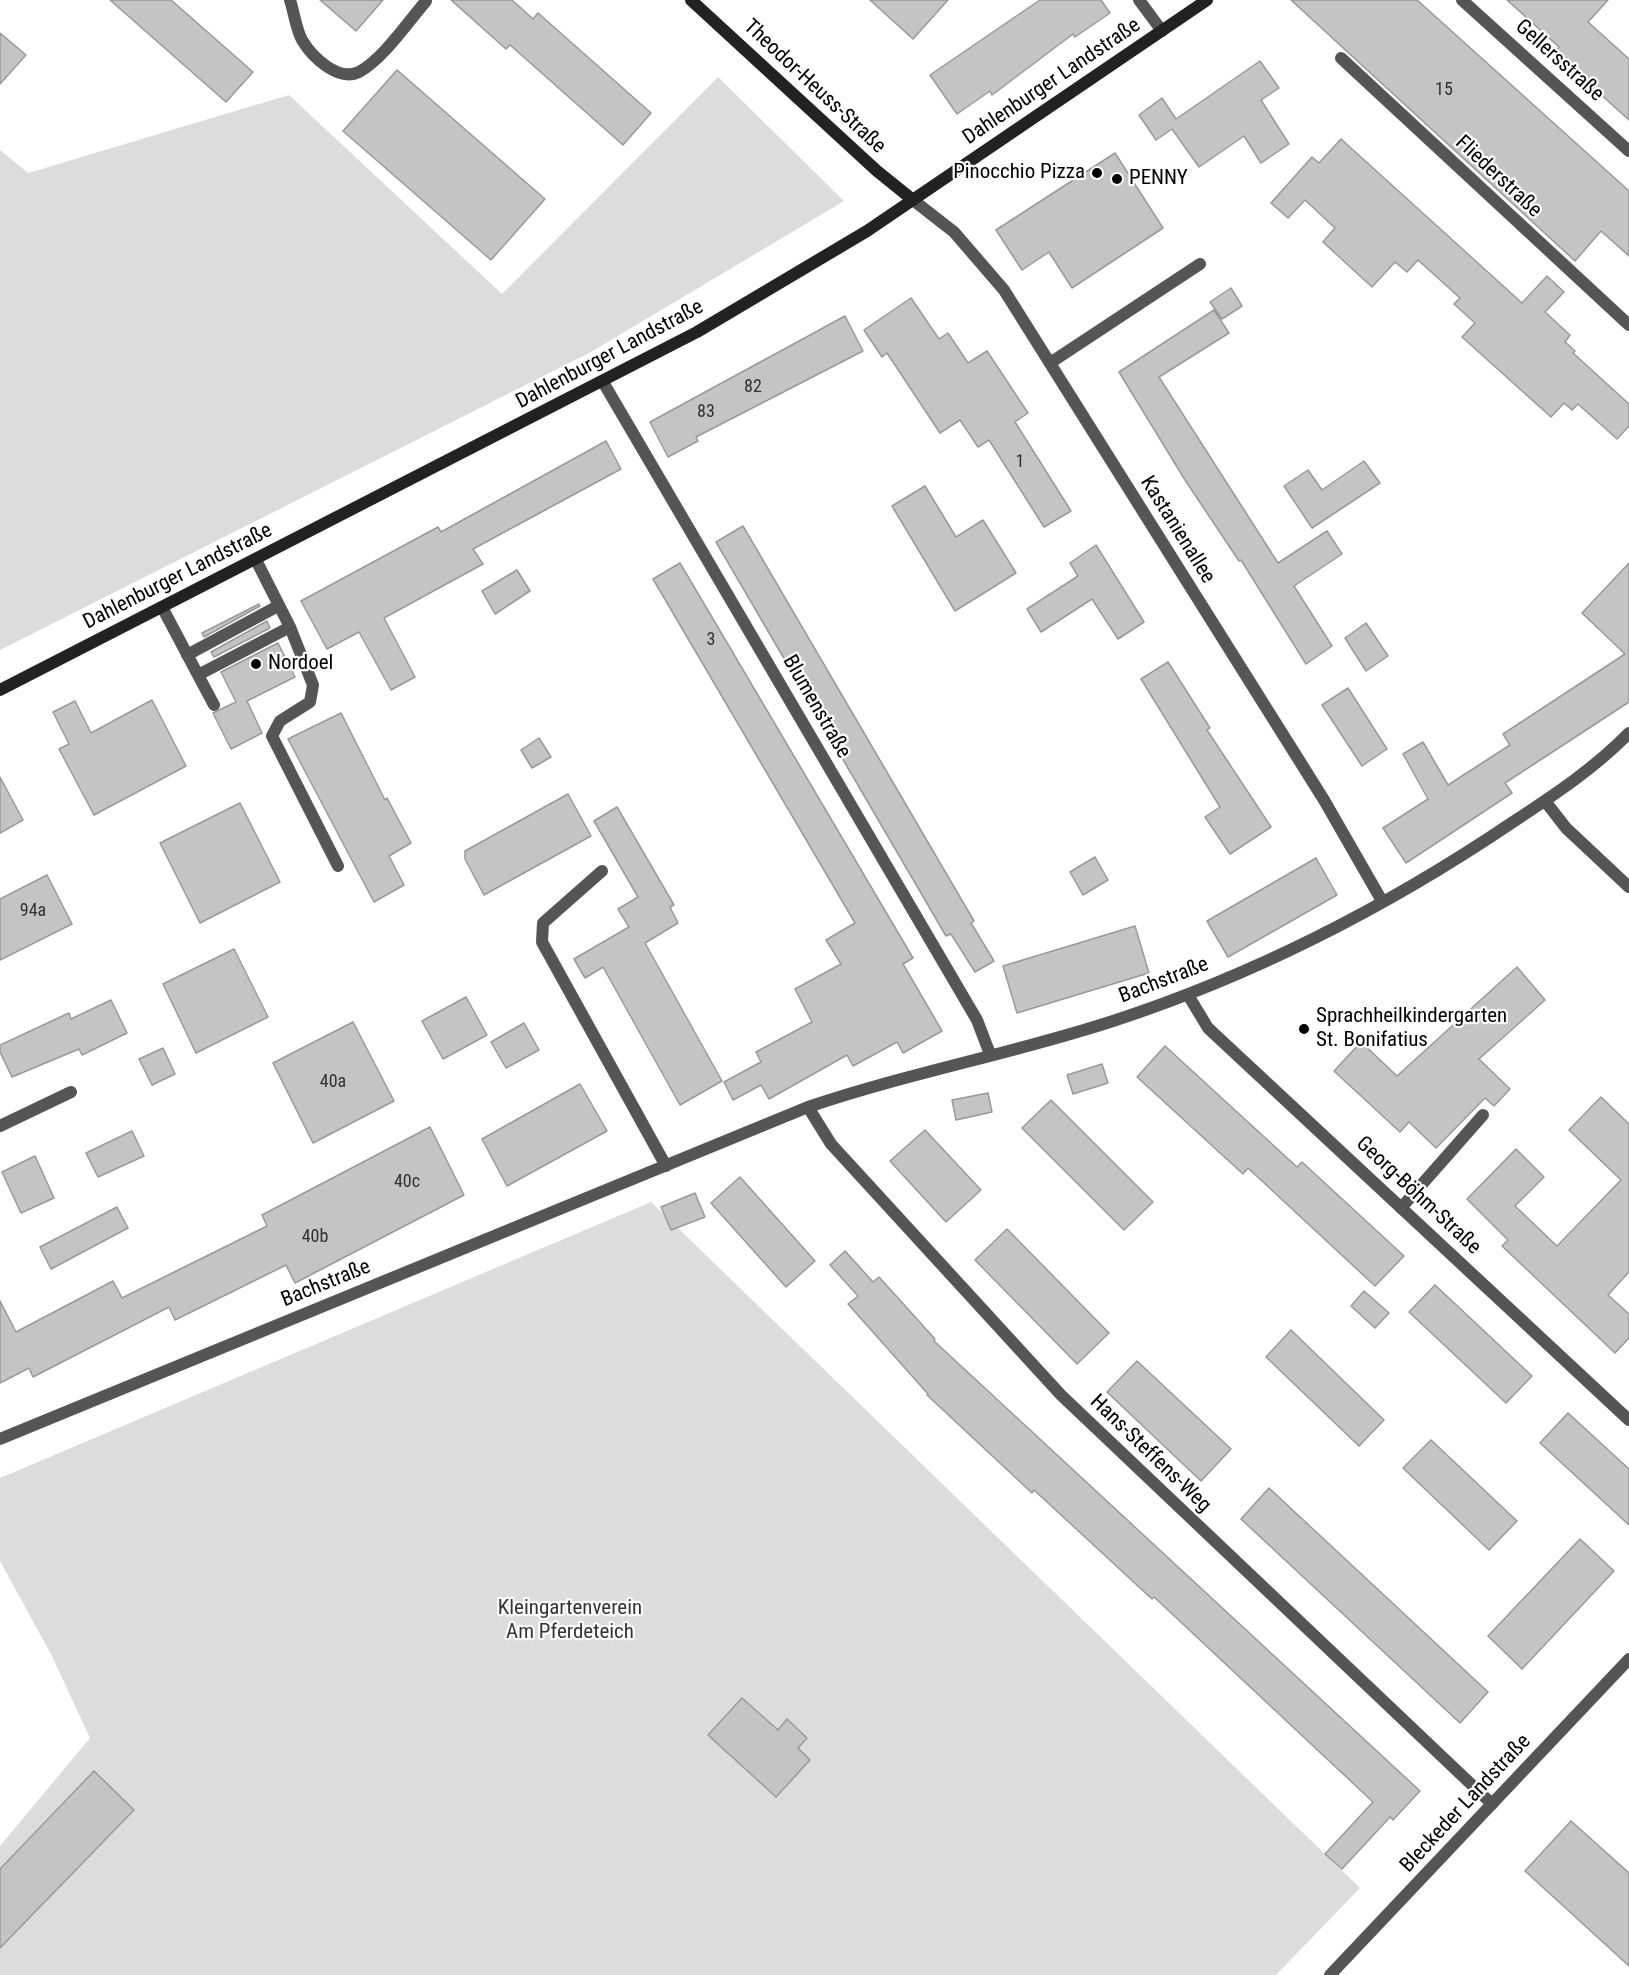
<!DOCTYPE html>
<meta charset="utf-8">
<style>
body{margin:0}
canvas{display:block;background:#fff}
</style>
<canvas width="1629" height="1975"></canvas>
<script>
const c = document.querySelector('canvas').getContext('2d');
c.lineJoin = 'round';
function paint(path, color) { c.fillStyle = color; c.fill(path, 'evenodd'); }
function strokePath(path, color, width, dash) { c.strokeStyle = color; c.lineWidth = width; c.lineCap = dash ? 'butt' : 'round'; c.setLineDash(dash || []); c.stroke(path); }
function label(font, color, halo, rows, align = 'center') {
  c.font = font + ' "Roboto Condensed",sans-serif'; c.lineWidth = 4.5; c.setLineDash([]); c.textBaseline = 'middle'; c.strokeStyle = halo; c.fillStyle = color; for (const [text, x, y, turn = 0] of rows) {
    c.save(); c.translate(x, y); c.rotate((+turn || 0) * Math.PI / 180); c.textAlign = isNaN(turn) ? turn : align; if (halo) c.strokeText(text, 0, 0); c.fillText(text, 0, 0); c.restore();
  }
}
const green = new Path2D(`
 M 718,77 L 844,201 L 591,352 L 0,650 L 0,150 L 28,173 L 289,95 L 502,294 Z
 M 651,1202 L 1360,1888 L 1276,1975 L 0,1975 L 0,1846 L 90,1738 L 52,1656 L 0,1561 L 0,1478 Z`);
const building = new Path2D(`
 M 110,0 L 171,0 L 253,72 L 226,102 Z
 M 320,0 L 383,0 L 356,31 Z
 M 451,0 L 512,0 L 533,19 L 538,13 L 651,113 L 623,145 L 510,45 L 506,49 Z
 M 870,0 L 948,0 L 913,39 Z
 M 1040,0 L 1101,0 L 1110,13 L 1075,37 L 1073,34 L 992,95 L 990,91 L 957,114 L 930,75 Z
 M 1291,0 L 1417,0 L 1629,191 L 1629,256 L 1601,231 L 1575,261 Z
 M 1507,0 L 1608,0 L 1588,22 L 1629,59 L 1629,120 L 1555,53 L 1559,47 Z
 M 0,33 L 26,55 L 0,84 Z
 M 1260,61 L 1279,88 L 1261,100 L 1289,144 L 1261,163 L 1244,136 L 1199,167 L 1172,129 L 1156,140 L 1139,115 L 1162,98 L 1176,119 Z
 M 397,70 L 545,199 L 491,260 L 343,131 Z
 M 1341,139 L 1522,303 L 1547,276 L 1564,292 L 1545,312 L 1570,335 L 1565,342 L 1575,351 L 1573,353 L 1629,404 L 1629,426 L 1617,439 L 1578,404 L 1572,410 L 1564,403 L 1551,417 L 1462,337 L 1475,323 L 1454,304 L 1460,298 L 1418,260 L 1407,272 L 1395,262 L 1372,287 L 1323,242 L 1335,228 L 1305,200 L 1288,218 L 1271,203 L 1312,157 L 1319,163 Z
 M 1115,153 L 1163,228 L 1072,288 L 1049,252 L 1022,270 L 996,230 Z
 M 1231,288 L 1242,306 L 1222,319 L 1210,302 Z
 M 911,298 L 939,339 L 948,333 L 968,363 L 987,351 L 1028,413 L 1015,422 L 1071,511 L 1044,527 L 989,440 L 978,447 L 960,420 L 940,433 L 887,353 L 882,357 L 864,330 Z
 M 1214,310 L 1229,333 L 1159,377 L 1278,563 L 1327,531 L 1342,554 L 1294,586 L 1332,646 L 1306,664 L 1241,560 L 1239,561 L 1185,480 L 1119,372 Z
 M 845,316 L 863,351 L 696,437 L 698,441 L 668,457 L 650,422 Z
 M 606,441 L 621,469 L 473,549 L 483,564 L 384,618 L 415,677 L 391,690 L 359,632 L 327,649 L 301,601 L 438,527 L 441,532 Z
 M 1364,461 L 1380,483 L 1312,528 L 1284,486 L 1308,470 L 1322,490 Z
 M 925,486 L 956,537 L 983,520 L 1016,573 L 955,611 L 892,506 Z
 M 743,526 L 974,921 L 971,923 L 994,961 L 975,972 L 951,934 L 946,936 L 716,542 Z
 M 1096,545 L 1144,622 L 1118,639 L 1092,599 L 1041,632 L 1027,609 L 1078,576 L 1070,563 Z
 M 680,563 L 913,958 L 903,964 L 942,1031 L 903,1053 L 897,1042 L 853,1066 L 847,1055 L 769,1099 L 761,1085 L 733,1100 L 724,1082 L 761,1062 L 756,1052 L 812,1022 L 795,989 L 841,964 L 826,940 L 855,923 L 653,579 Z
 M 1629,563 L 1629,702 L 1505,783 L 1512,793 L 1406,863 L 1383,828 L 1428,799 L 1403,754 L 1423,742 L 1448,785 L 1510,745 L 1503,734 L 1625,654 L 1582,613 Z
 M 517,570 L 530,591 L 495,614 L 482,591 Z
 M 259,604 L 260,606 L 204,637 L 202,633 Z
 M 267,621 L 270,628 L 214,657 L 211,652 Z
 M 1366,623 L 1388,656 L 1366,671 L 1345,638 Z
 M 278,643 L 295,677 L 247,701 L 262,733 L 231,749 L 213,713 L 236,702 L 221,672 Z
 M 1168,662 L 1210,728 L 1207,730 L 1271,827 L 1230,854 L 1205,817 L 1220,807 L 1141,679 Z
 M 1348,688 L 1387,749 L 1362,766 L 1322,705 Z
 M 152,700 L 186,766 L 94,815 L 59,749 L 69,744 L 53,712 L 75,701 L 91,733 Z
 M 341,713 L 385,800 L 387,798 L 411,843 L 389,856 L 404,885 L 374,902 L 288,739 Z
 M 539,738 L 551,757 L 532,768 L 521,750 Z
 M 0,777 L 23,820 L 0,833 Z
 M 568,794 L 591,836 L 484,895 L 465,859 L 465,851 Z
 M 240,803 L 280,882 L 200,923 L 160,843 Z
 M 617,807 L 674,905 L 670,907 L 678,923 L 645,943 L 722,1081 L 680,1105 L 603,967 L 585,978 L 574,959 L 629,927 L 618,909 L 638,897 L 594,821 Z
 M 1095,857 L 1108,880 L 1083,895 L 1070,872 Z
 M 1316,858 L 1337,895 L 1228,957 L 1207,921 Z
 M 47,875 L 72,924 L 0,960 L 0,899 Z
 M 1135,926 L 1149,973 L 1017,1013 L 1003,966 Z
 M 234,949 L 268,1017 L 196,1053 L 163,984 Z
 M 1517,967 L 1545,1000 L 1479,1059 L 1510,1089 L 1494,1106 L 1485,1098 L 1436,1148 L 1409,1122 L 1400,1132 L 1334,1071 L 1361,1042 L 1397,1076 Z
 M 466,997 L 487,1035 L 443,1059 L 422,1021 Z
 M 111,1000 L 127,1033 L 82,1055 L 79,1049 L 12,1077 L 0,1052 L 0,1045 L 69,1013 L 71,1019 Z
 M 353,1022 L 394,1101 L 313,1143 L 273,1063 Z
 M 524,1023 L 539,1050 L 506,1068 L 491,1042 Z
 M 1165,1046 L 1297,1167 L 1302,1162 L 1404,1256 L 1375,1286 L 1248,1168 L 1243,1174 L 1137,1077 Z
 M 163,1048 L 175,1074 L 152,1085 L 139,1059 Z
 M 1102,1064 L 1108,1083 L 1073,1094 L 1067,1075 Z
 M 580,1084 L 607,1131 L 507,1186 L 482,1139 Z
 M 988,1093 L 992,1112 L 956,1120 L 952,1100 Z
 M 1601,1097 L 1629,1124 L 1629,1272 L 1608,1295 L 1629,1314 L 1629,1338 L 1615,1353 L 1502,1246 L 1508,1240 L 1467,1199 L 1516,1149 L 1544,1177 L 1515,1206 L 1557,1246 L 1621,1180 L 1569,1130 Z
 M 1051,1100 L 1153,1202 L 1124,1230 L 1022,1128 Z
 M 430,1127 L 464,1195 L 295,1283 L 286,1265 L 175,1320 L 169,1307 L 33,1377 L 29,1368 L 0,1383 L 0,1301 L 16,1332 L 113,1281 L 122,1298 L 267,1226 L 262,1215 Z
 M 925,1130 L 981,1190 L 946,1222 L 890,1161 Z
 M 132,1131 L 144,1156 L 98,1177 L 86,1153 Z
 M 35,1156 L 54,1198 L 21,1213 L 2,1172 Z
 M 740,1177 L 815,1261 L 786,1287 L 711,1203 Z
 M 695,1193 L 705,1217 L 671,1230 L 661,1207 Z
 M 117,1207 L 128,1228 L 51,1269 L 40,1247 Z
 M 1007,1229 L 1109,1333 L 1077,1364 L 975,1260 Z
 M 845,1251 L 873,1282 L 879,1277 L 935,1339 L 934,1341 L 1420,1791 L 1393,1820 L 1390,1817 L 1342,1869 L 1325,1854 L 1373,1802 L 1154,1597 L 1152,1599 L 1034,1490 L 1032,1493 L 927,1395 L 928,1394 L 848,1304 L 858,1296 L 830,1265 Z
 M 1435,1285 L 1532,1376 L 1506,1403 L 1409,1312 Z
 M 1364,1291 L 1389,1313 L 1375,1328 L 1351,1306 Z
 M 1291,1330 L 1384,1420 L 1359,1446 L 1266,1357 Z
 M 1137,1361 L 1231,1449 L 1201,1481 L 1107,1392 Z
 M 1568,1413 L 1629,1469 L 1629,1525 L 1540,1443 Z
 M 1431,1440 L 1517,1521 L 1489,1550 L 1403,1468 Z
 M 1269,1488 L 1488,1692 L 1460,1723 L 1241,1519 Z
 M 1580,1539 L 1614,1571 L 1522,1669 L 1488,1636 Z
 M 742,1698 L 778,1730 L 787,1719 L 807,1738 L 798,1748 L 810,1760 L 776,1797 L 708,1735 Z
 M 94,1771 L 134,1810 L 0,1948 L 0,1869 Z
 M 1571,1821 L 1629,1873 L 1629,1966 L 1525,1871 Z`);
const service = new Path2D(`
 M 1139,0 L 1162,31
 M 1050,363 L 1200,264
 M 162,607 L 198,675 L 290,627 L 256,560
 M 290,627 L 313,685 L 310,702 L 280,721 L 272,736 L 338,866
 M 187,655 L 278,606
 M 198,675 L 214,705
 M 1401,1208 L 1483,1115`);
const minor = new Path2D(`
 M 290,0 C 294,12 296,29 302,40 C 312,57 338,82 359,72 C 383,59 408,22 426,1
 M 1462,0 L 1629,151
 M 1341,58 L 1629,325
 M 913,200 L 954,232 L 1004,290 L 1324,800 L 1382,901
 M 603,382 L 977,1020 L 990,1054
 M 1545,801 L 1566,828 L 1629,887
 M 602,871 L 543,923 L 542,942 L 666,1166
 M 1188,995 L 1208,1028 L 1629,1420
 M 808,1107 L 831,1144 L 1061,1395 L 1492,1804
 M 0,1126 L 71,1092
 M 0,1439 L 808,1107 C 908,1073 1012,1054 1113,1021 C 1254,975 1390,905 1513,822 C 1554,795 1595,768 1629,733`);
const tertiary = new Path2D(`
 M 1330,1975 L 1629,1659`);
const secondary = new Path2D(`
 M 691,0 L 877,171 L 913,200
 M 0,690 L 697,332 L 867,231 L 1207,0`);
const markers = [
 [1097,173,6,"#000"],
 [1117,179,6,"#000"],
 [256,664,6,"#000"],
 [1304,1029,6,"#000"]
];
const numberNames = [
 ["15",1444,90],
 ["82",753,387],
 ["83",706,412],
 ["1",1020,462],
 ["3",711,640],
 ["94a",33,911],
 ["40a",333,1082],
 ["40c",407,1182],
 ["40b",315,1237]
];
const streetNames = [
 ["Gellersstraße",1559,61,42],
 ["Dahlenburger Landstraße",1052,82,-34],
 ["Theodor-Heuss-Straße",814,87,43],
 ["Fliederstraße",1498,177,43],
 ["Dahlenburger Landstraße",610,355,-28],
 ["Kastanienallee",1177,530,58],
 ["Dahlenburger Landstraße",178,577,-27],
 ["Blumenstraße",816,707,60],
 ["Bachstraße",1164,981,-21],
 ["Georg-Böhm-Straße",1418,1196,43],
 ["Bachstraße",326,1284,-22],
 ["Hans-Steffens-Weg",1150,1454,44],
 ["Bleckeder Landstraße",1466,1804,-47]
];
const poiNames = [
 ["Pinocchio Pizza",1085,173,"right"],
 ["PENNY",1129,179],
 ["Nordoel",268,664],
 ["Sprachheilkindergarten",1316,1017],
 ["St. Bonifatius",1316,1041]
];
const parkNames = [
 ["Kleingartenverein",570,1609],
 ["Am Pferdeteich",570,1633]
];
paint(green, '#dcdcdc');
paint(building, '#c4c4c4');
strokePath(building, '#999', 1.5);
strokePath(service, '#555', 12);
strokePath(minor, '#555', 12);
strokePath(tertiary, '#555', 12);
strokePath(secondary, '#222', 12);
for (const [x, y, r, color] of markers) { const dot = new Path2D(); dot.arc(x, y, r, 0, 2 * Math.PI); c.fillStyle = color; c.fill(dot); strokePath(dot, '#fff', 2); }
label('18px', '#313131', null, numberNames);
label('21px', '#000', '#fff', streetNames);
label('21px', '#000', '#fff', poiNames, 'left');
label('21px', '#333', '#fff', parkNames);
</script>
